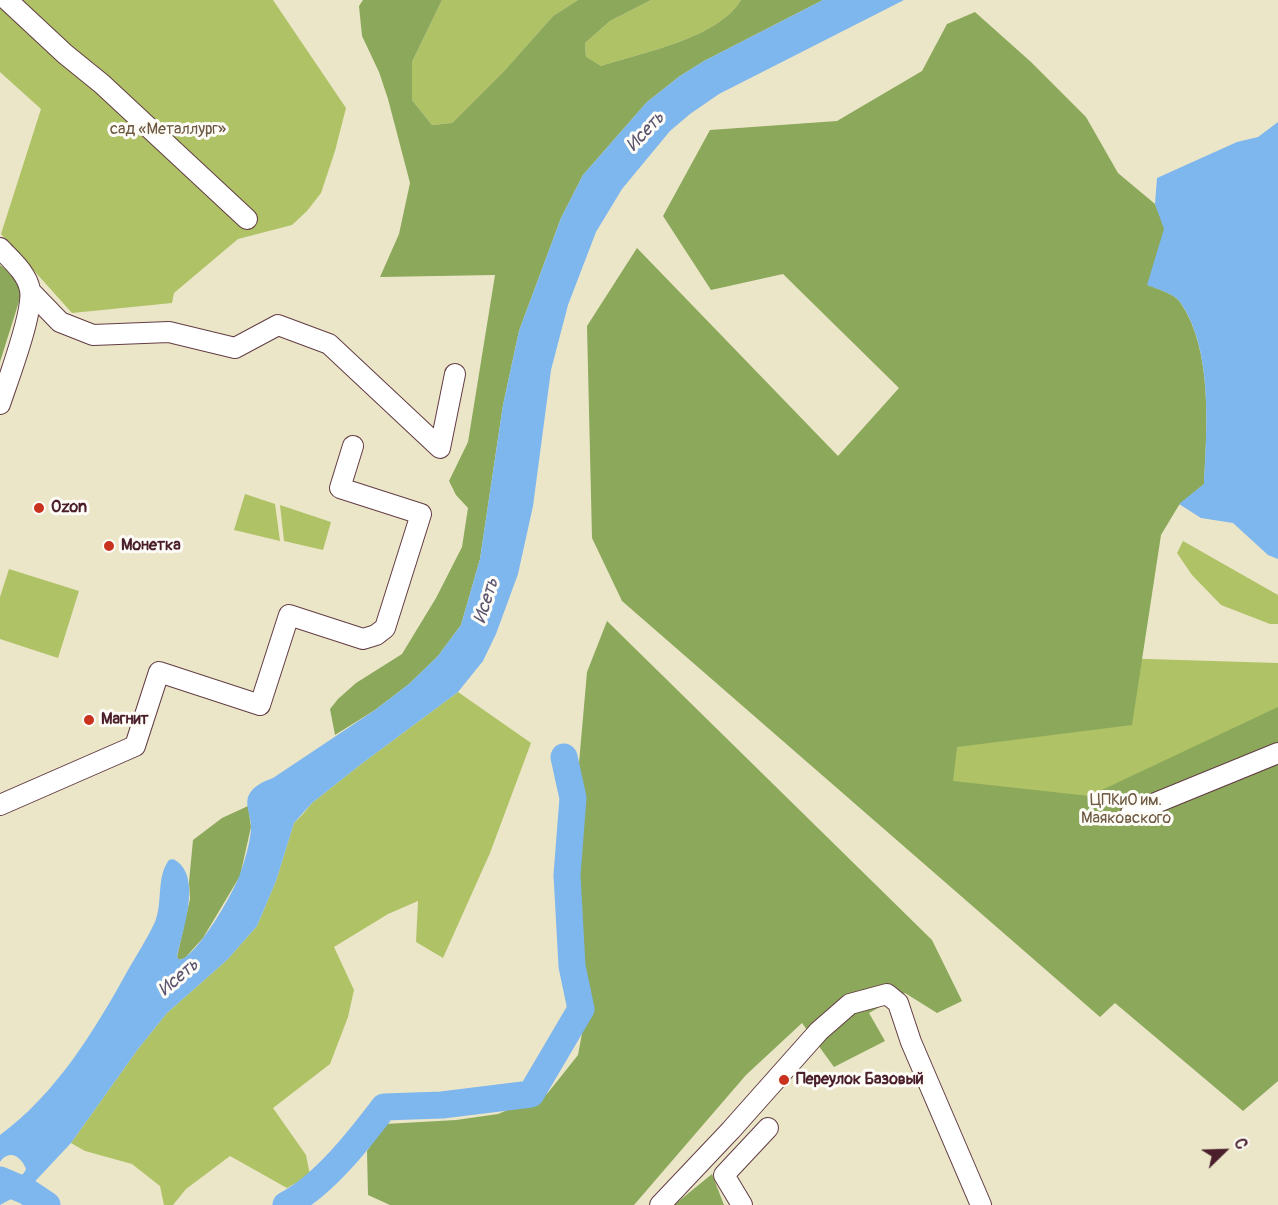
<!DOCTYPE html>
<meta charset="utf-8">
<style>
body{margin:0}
#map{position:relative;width:1278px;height:1205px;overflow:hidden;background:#ece6c9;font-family:Pangolin,sans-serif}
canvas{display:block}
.north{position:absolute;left:1194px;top:1121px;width:60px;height:60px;-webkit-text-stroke:4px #fdfcf7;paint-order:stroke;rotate:67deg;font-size:16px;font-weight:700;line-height:24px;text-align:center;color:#4a1f2b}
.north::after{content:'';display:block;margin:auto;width:21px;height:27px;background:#4a1f2b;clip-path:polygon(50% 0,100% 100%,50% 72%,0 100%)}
</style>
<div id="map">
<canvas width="1278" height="1205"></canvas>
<div class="north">С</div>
</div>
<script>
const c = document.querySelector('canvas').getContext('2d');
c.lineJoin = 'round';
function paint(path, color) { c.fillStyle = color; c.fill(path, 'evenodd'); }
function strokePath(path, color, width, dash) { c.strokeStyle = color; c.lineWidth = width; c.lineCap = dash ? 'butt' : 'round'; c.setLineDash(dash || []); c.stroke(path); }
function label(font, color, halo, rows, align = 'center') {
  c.font = font + ' Pangolin,sans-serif'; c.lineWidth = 6; c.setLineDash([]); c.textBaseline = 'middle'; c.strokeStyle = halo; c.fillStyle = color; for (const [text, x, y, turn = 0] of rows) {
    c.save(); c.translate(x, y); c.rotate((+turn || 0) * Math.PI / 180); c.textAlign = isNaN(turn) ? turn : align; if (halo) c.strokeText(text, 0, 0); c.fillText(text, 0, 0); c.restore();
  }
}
const green = new Path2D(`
 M 0,0 L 273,0 L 346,108 L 335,151 L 321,193 L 307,211 L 292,225 L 238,239 L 174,293 L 172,303 L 72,313 L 1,234 L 41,109 L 0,72 Z
 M 442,0 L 578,0 L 553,16 L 505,70 L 452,123 L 432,125 L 412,100 L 412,62 Z
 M 651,0 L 741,0 C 719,38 641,53 601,66 L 586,58 L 585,43 L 610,21 Z
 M 245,494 L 275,504 L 280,541 L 234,530 Z
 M 280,505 L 331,522 L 323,550 L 284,541 Z
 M 1183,541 L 1278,595 L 1278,624 L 1270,624 L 1221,605 L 1192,575 L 1177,553 Z
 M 9,569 L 79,591 L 58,658 L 0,639 L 0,597 Z
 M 725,646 L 1278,663 L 1278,1042 Z
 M 458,692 L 531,743 L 490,853 L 443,958 L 416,942 L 418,901 L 388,914 L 334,947 L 354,990 L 348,1017 L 330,1064 L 273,1108 L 306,1155 L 310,1175 L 287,1188 L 230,1156 L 186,1189 L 173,1205 L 164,1205 L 160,1186 L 132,1164 L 85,1151 L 71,1143 L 138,1049 L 167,1013 L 227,960 L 257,926 L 276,881 L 294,823 L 303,814 L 312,803 L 360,765 Z`);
const forest = new Path2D(`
 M 363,0 L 442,0 L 412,62 L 412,100 L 432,125 L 452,123 L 505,70 L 553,16 L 578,0 L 651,0 L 610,21 L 585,43 L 586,57 L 601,66 C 641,53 719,38 741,0 L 823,0 L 704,61 L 680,76 L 647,102 L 583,175 L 561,218 L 519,331 L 503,405 L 480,559 L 461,625 L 438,656 L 409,684 L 375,710 L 335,735 L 330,709 L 338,699 L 356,683 L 402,654 L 436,598 L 462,547 L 468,508 L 456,495 L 449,481 L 468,442 L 495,275 L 380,277 L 399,234 L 410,183 L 388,99 L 379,72 L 362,36 L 359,6 Z
 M 975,12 L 1031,62 L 1086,117 L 1118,173 L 1155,204 L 1165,229 L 1148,285 C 1157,289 1175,294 1180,302 C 1213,349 1207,429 1204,484 L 1179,505 L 1161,535 L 1132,725 L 957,747 L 953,781 L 1089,796 L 1278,707 L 1278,1081 L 1243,1111 L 1115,1003 L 1100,1017 L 622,601 L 592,538 L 587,326 L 637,248 L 838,456 L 899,388 L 783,274 L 711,290 L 663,216 L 710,130 L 837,121 L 922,71 L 947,24 Z
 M 0,265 C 11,272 18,283 21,295 L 0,362 Z
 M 607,621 L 932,940 L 962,1001 L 937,1013 L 905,993 L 869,1013 L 885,1041 L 834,1067 L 802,1023 L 746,1075 L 634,1205 L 390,1205 L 368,1195 L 367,1151 L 385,1124 L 456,1120 L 498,1114 L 547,1094 L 578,1055 L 590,990 L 566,938 L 574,866 L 583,825 L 579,763 L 587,672 Z
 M 248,806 L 251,827 L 240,876 L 203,938 L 185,958 L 179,960 L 177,957 L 190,899 L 189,882 L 193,840 L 222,818 Z
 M 712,1174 L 724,1205 L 674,1205 Z`);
const water = new Path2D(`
 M 823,0 L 904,0 L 719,94 L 690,114 L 670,131 L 622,189 L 596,232 L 568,305 L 551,370 L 533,506 L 518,574 L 496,634 L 483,661 L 458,692 L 360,765 L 312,803 L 302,814 L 294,823 L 276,881 L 257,926 L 227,960 L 167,1013 L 138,1049 L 71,1143 L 26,1191 L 0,1205 L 0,1176 C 9,1179 22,1180 26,1169 C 21,1156 9,1149 0,1162 L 0,1135 C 56,1094 95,1030 128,970 C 137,954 147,939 155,922 C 163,903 156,877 169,860 L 173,859 C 204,874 182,932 177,957 L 180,960 C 198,955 234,892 240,874 C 245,860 250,843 251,829 C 252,819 245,807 248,797 C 252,786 263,782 273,778 L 375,710 L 409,684 L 438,656 L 461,625 L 480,559 L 503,405 L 519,331 L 561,218 L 583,175 L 647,102 L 680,76 L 704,61 Z
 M 1278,122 L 1278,559 L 1268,555 L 1233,523 L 1201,518 L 1179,504 L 1204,484 C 1207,429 1213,348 1180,302 C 1175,294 1157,289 1147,285 L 1164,229 L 1155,204 L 1157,178 L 1237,142 L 1258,137 Z`);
const river = new Path2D(`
 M 0,1180 L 26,1191 L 47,1205
 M 286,1205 C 323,1186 359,1140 384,1107 L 442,1105 L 531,1094 L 581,1009 L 572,966 L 567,875 L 573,798 L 564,757`);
const minor = new Path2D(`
 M 7,0 L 65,54 L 102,84 L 247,219
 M 0,248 C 11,260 27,273 30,290 C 34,312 8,380 0,404
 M 30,291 L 60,322 L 93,335 L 169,332 L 235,348 L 278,325 L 329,344 L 440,448 L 455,374
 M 0,805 L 135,746 L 159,672 L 260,705 L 289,615 L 363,639 L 376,635 L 385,628 L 421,514 L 340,488 L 353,446
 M 1131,813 L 1278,753
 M 660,1205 L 731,1130 L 819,1031 L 850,1004 L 887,994 L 898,1003 L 911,1042 L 981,1205
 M 742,1205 L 724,1175 L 768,1128`);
const markers = [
 [39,508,6,"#c8321e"],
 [109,546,6,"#c8321e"],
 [89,720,6,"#c8321e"],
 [784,1080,6,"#c8321e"]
];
const parkNames = [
 ["сад «Металлург»",168,130],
 ["ЦПКиО им.",1126,801],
 ["Маяковского",1126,819]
];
const poiNames = [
 ["Ozon",51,508],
 ["Монетка",121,546],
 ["Магнит",101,720],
 ["Переулок Базовый",796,1080]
];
const waterNames = [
 ["Исеть",646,132,-47],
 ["Исеть",487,601,-73],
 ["Исеть",179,978,-41]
];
paint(green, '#afc266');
paint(forest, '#8ba85b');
paint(water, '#7eb6ee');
strokePath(river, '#7eb6ee', 27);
strokePath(minor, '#623d43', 22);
strokePath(minor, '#fff', 20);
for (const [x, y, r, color] of markers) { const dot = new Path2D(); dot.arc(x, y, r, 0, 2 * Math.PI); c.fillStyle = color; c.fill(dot); strokePath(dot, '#fdfcf7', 2); }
label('16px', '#6d5840', '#fdfcf7', parkNames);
label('bold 16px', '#4a1f2b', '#fdfcf7', poiNames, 'left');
label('italic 18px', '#5c546f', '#fdfcf7', waterNames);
</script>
